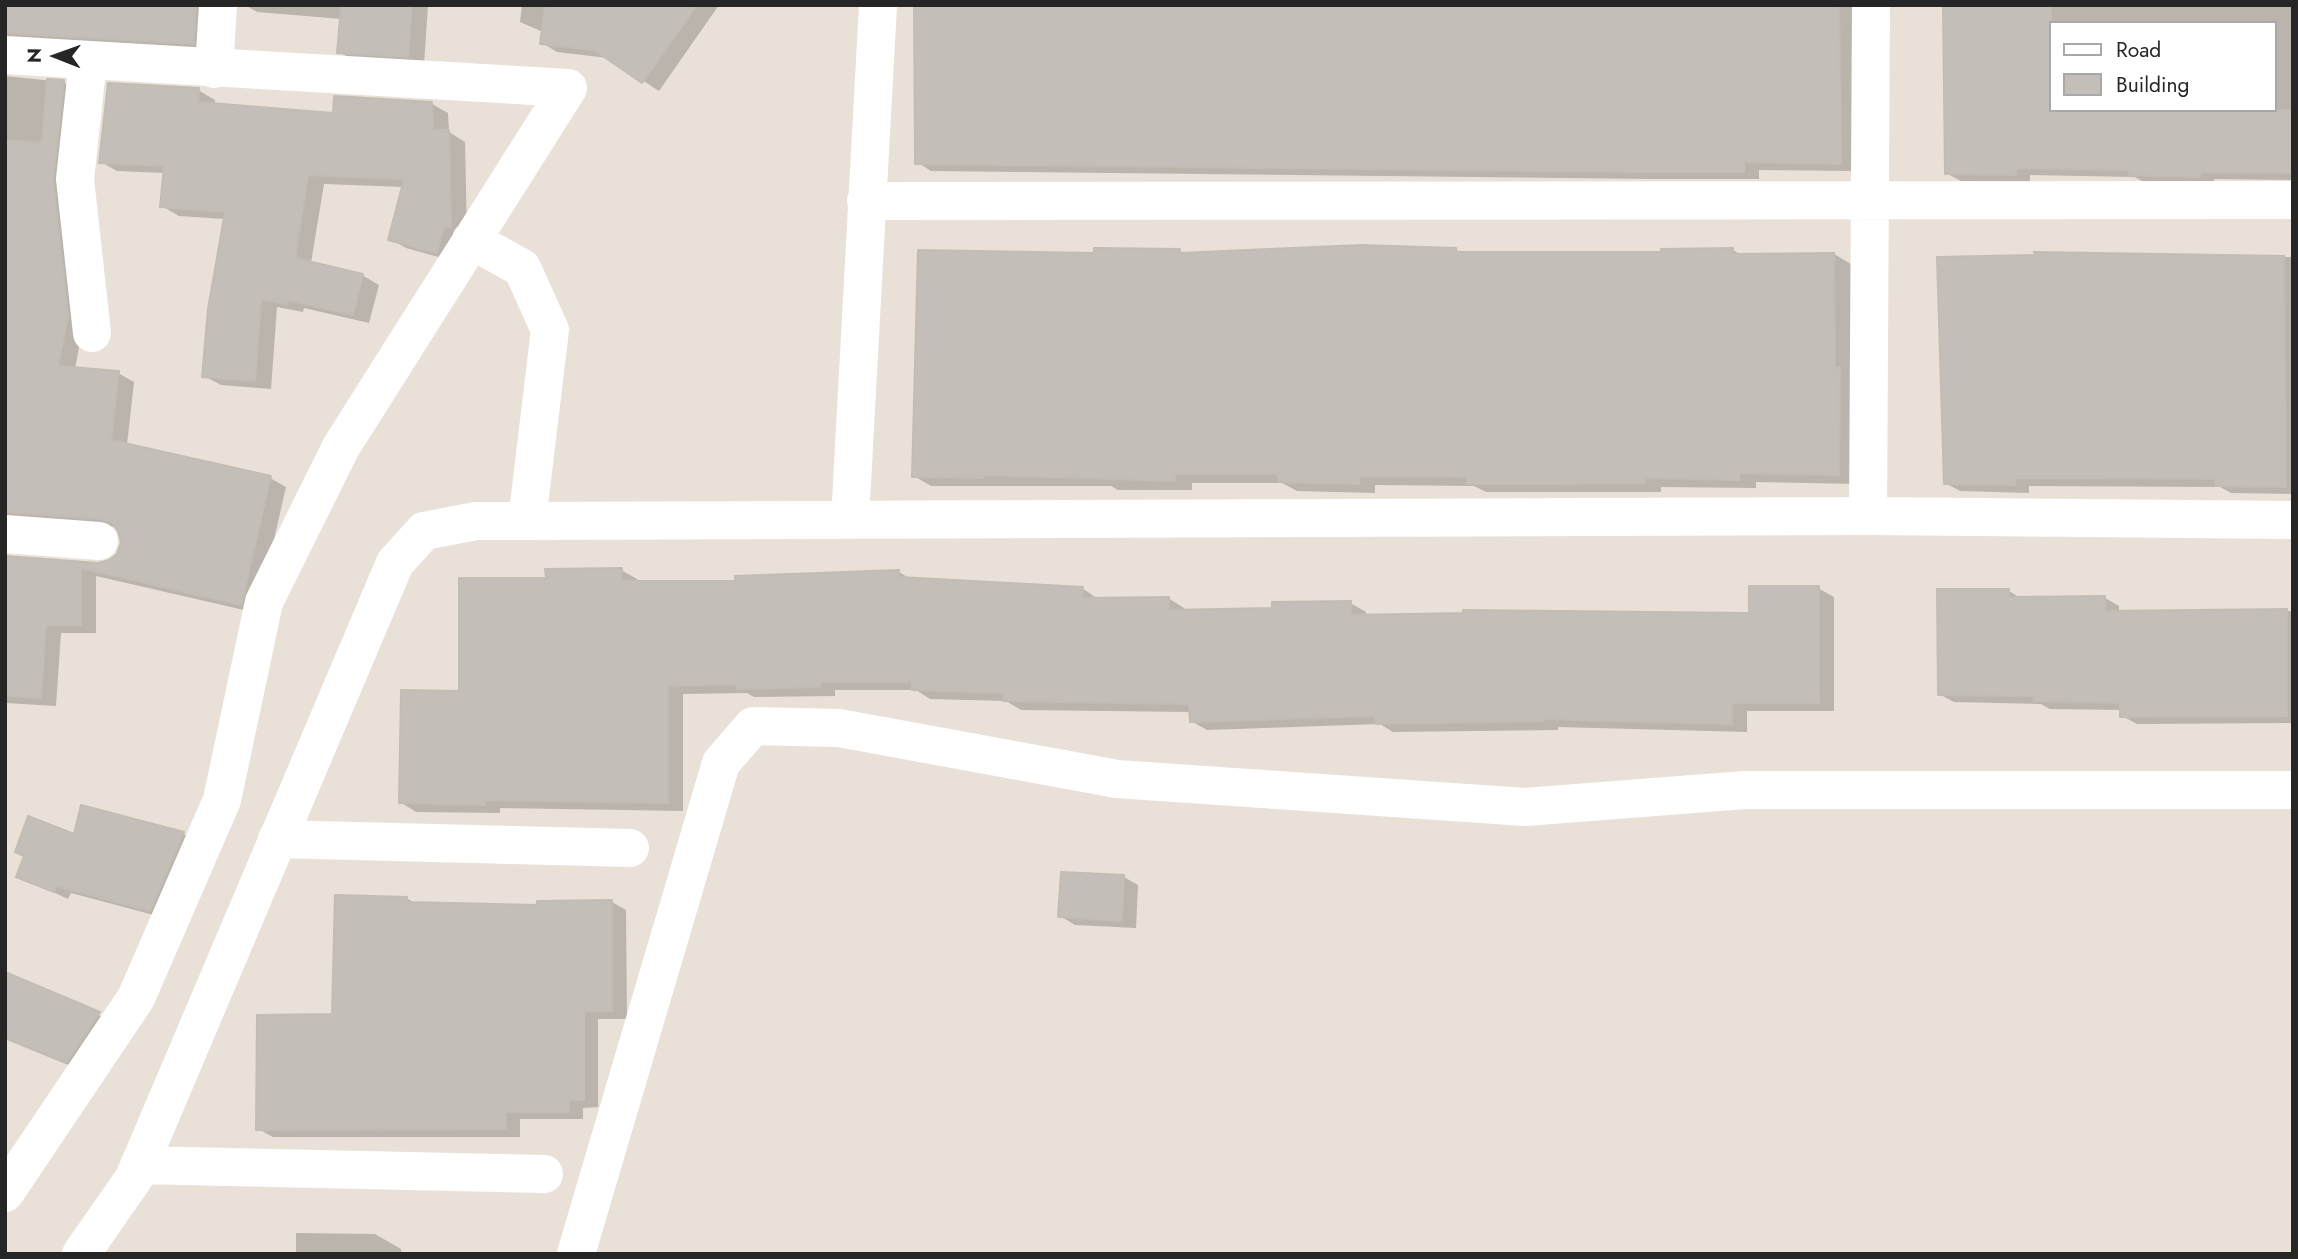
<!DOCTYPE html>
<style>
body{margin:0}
#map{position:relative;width:2298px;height:1259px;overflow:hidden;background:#e9e1d8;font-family:Jost,sans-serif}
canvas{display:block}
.frame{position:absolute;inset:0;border:7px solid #262626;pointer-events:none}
.legend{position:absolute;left:2049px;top:21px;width:228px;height:91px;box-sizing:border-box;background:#fff;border:2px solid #a8a8a8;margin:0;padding:9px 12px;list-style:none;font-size:21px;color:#262626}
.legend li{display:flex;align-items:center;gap:14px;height:35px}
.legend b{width:35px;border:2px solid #a8a8a8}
.north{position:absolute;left:21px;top:21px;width:70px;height:70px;-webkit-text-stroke:5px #fff;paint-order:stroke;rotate:271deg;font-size:19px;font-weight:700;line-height:28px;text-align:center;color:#262626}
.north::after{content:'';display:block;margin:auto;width:24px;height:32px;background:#262626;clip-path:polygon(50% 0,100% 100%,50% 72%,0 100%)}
</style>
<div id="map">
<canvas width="2298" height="1259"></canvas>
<div class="frame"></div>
<ul class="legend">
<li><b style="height:9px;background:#fff"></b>Road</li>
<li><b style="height:19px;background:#c4beb8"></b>Building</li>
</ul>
<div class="north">N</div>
</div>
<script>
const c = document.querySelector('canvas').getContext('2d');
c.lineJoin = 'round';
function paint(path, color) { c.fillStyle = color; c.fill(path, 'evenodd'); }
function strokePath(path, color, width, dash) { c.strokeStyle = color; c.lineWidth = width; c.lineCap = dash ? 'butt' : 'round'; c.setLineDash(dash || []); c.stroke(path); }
const shadow = new Path2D(`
 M 5,5 L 215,5 L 209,52 L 5,49 Z
 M 245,5 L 428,5 L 424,65 L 355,61 L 339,52 L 342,19 L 257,12 Z
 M 522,5 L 719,5 L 659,91 L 608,58 L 557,52 L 542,43 L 543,32 L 520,22 Z
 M 917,5 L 1854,5 L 1855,171 L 1759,170 L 1759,179 L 1656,179 L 931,171 L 917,162 Z
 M 1945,5 L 2293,5 L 2293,180 L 2214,179 L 2214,184 L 2145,183 L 2135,177 L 2030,175 L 2030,182 L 1961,181 L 1946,173 ZM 2051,23 L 2275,23 L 2275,110 L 2051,110 Z
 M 5,76 L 63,82 L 79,91 L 83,326 L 75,369 L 118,373 L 134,382 L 127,445 L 270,478 L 286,487 L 257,613 L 96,576 L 96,633 L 61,633 L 56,706 L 5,703 L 5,558 L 97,565 L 109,563 L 118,555 L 122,543 L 117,527 L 24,520 L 5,528 Z
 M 198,90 L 215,100 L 215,105 L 335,115 L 432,104 L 448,113 L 449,132 L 465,142 L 467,236 L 453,261 L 406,248 L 390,239 L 404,187 L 324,184 L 311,263 L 362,275 L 379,285 L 369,323 L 304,308 L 303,312 L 277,307 L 271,389 L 221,385 L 204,376 L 225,219 L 179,216 L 162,206 L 165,173 L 117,171 L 101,162 Z
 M 1455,249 L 1463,254 L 1663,253 L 1733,250 L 1743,256 L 1834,254 L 1851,264 L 1856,484 L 1756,482 L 1756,488 L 1661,487 L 1661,492 L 1486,492 L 1474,486 L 1375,485 L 1375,493 L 1297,491 L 1282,483 L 1192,483 L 1192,490 L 1118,490 L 1111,486 L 931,486 L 914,476 L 1096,255 L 1179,251 L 1186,254 Z
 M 2036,254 L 2293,257 L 2293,494 L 2231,493 L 2220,487 L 2029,486 L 2029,493 L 1960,491 L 1945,483 Z
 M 621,570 L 637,579 L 637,583 L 737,583 L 737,578 L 899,572 L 912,580 L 1082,588 L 1098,599 L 1168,598 L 1184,608 L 1184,612 L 1273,610 L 1350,603 L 1366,612 L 1366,616 L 1751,615 L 1818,588 L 1834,597 L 1834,711 L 1747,711 L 1747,732 L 1558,727 L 1558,730 L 1393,732 L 1380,724 L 1207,730 L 1191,721 L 1191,712 L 1021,710 L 1006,701 L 930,699 L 916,690 L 835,690 L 835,696 L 754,697 L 747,693 L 683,694 L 683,811 L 500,808 L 500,813 L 416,812 L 400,802 L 461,693 L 547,580 Z
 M 2009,591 L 2022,599 L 2105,598 L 2119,606 L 2119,613 L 2293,611 L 2293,723 L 2137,724 L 2122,716 L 2122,710 L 2050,709 L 2041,704 L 1954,702 L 1939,694 Z
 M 82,807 L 183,834 L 198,842 L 165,918 L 71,893 L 68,899 L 18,876 L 26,856 L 75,836 Z
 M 1124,877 L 1138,885 L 1136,928 L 1075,925 L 1060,916 Z
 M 406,898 L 417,904 L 539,906 L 612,902 L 626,910 L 627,1019 L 598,1019 L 598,1107 L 583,1108 L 583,1119 L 520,1119 L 520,1137 L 273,1137 L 258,1129 L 334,1016 Z
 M 5,974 L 114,1022 L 81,1070 L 5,1039 Z
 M 296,1233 L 375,1234 L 401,1249 L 401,1254 L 296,1254 Z`);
const building = new Path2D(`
 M 5,5 L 196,5 L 194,44 L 5,33 Z
 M 341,5 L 412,5 L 408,57 L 337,53 Z
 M 545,5 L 697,5 L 642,83 L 594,50 L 540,44 Z
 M 914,5 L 1839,5 L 1841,164 L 1744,162 L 1744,172 L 1640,172 L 915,164 Z
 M 1943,5 L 2051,5 L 2051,110 L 2293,110 L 2293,173 L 2200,172 L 2200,177 L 2129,175 L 2129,170 L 2016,168 L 2016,175 L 1945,174 Z
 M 47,79 L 64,80 L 53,181 L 68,316 L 58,366 L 119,371 L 111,440 L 271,476 L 241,605 L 81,568 L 81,625 L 46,625 L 41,698 L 5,696 L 5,556 L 98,563 L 109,560 L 117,554 L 121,542 L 118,531 L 112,523 L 101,519 L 5,512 L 5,140 L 42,143 Z
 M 108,83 L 199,88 L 198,102 L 333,113 L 334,96 L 432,102 L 433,130 L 449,130 L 451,228 L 444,226 L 437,253 L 388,240 L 404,179 L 308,175 L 295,258 L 363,274 L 353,315 L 288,300 L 287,304 L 261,299 L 255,381 L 202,377 L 208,309 L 225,212 L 160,207 L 164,166 L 99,163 Z
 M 1360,245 L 1456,248 L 1456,252 L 1661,252 L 1661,249 L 1733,248 L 1733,254 L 1834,253 L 1835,368 L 1840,368 L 1839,475 L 1739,473 L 1739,480 L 1645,478 L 1645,483 L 1553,484 L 1467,484 L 1467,477 L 1359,476 L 1359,484 L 1278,482 L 1278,474 L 1175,474 L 1175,481 L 983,475 L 983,478 L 912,477 L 918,250 L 1094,253 L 1094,248 L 1180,249 L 1180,253 Z
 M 2034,252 L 2284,256 L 2286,487 L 2215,486 L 2215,479 L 2105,478 L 2015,478 L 2015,485 L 1944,484 L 1937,257 L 2034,255 Z
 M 622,568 L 622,581 L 735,581 L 735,576 L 899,570 L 899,577 L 1083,587 L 1082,598 L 1169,597 L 1169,610 L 1272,608 L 1272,602 L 1351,601 L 1351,615 L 1463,613 L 1463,610 L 1749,613 L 1749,586 L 1819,586 L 1819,703 L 1732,703 L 1732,724 L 1543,719 L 1543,721 L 1376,724 L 1375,716 L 1190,722 L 1189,704 L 1003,701 L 1004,693 L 912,690 L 912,682 L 820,682 L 820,687 L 737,689 L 737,684 L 668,686 L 668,803 L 485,800 L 485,805 L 399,803 L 401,690 L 459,691 L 459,578 L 546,578 L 545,569 Z
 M 1937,589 L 2009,589 L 2009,597 L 2105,596 L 2105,611 L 2287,609 L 2287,716 L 2120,717 L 2120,703 L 2034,701 L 2034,696 L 1938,695 Z
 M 81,805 L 184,832 L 150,911 L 56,886 L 54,892 L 16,877 L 24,856 L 15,852 L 28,816 L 74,834 Z
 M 1061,872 L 1124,875 L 1122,921 L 1058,917 Z
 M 335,895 L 407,897 L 407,902 L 537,905 L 537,901 L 612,900 L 612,1011 L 584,1011 L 584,1100 L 569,1100 L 569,1112 L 506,1112 L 506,1129 L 256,1130 L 257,1015 L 332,1014 Z
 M 5,972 L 100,1012 L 66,1063 L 5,1038 Z`);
const minor = new Path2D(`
 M 5,55 L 568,88 L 341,447 L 264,602 L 222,800 L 136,998 L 5,1193
 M 88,61 L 75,179 L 92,333
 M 214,69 L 218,5
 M 866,201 L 2293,200
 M 471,240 L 522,268 L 550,330 L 527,521
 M 1868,516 L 1871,5
 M 850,520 L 878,5
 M 5,534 L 99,541
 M 277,839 L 630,848
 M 139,1165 L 544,1174
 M 81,1254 L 134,1178 L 395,563 L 424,531 L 476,521 L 527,521 L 1868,516 L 2293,520
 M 576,1254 L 721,763 L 753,726 L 839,728 L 1117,779 L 1525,807 L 1745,790 L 2293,790`);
paint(shadow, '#0003');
paint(building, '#c4beb8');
strokePath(building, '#c3bcb2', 2);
strokePath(minor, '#fff', 38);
</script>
